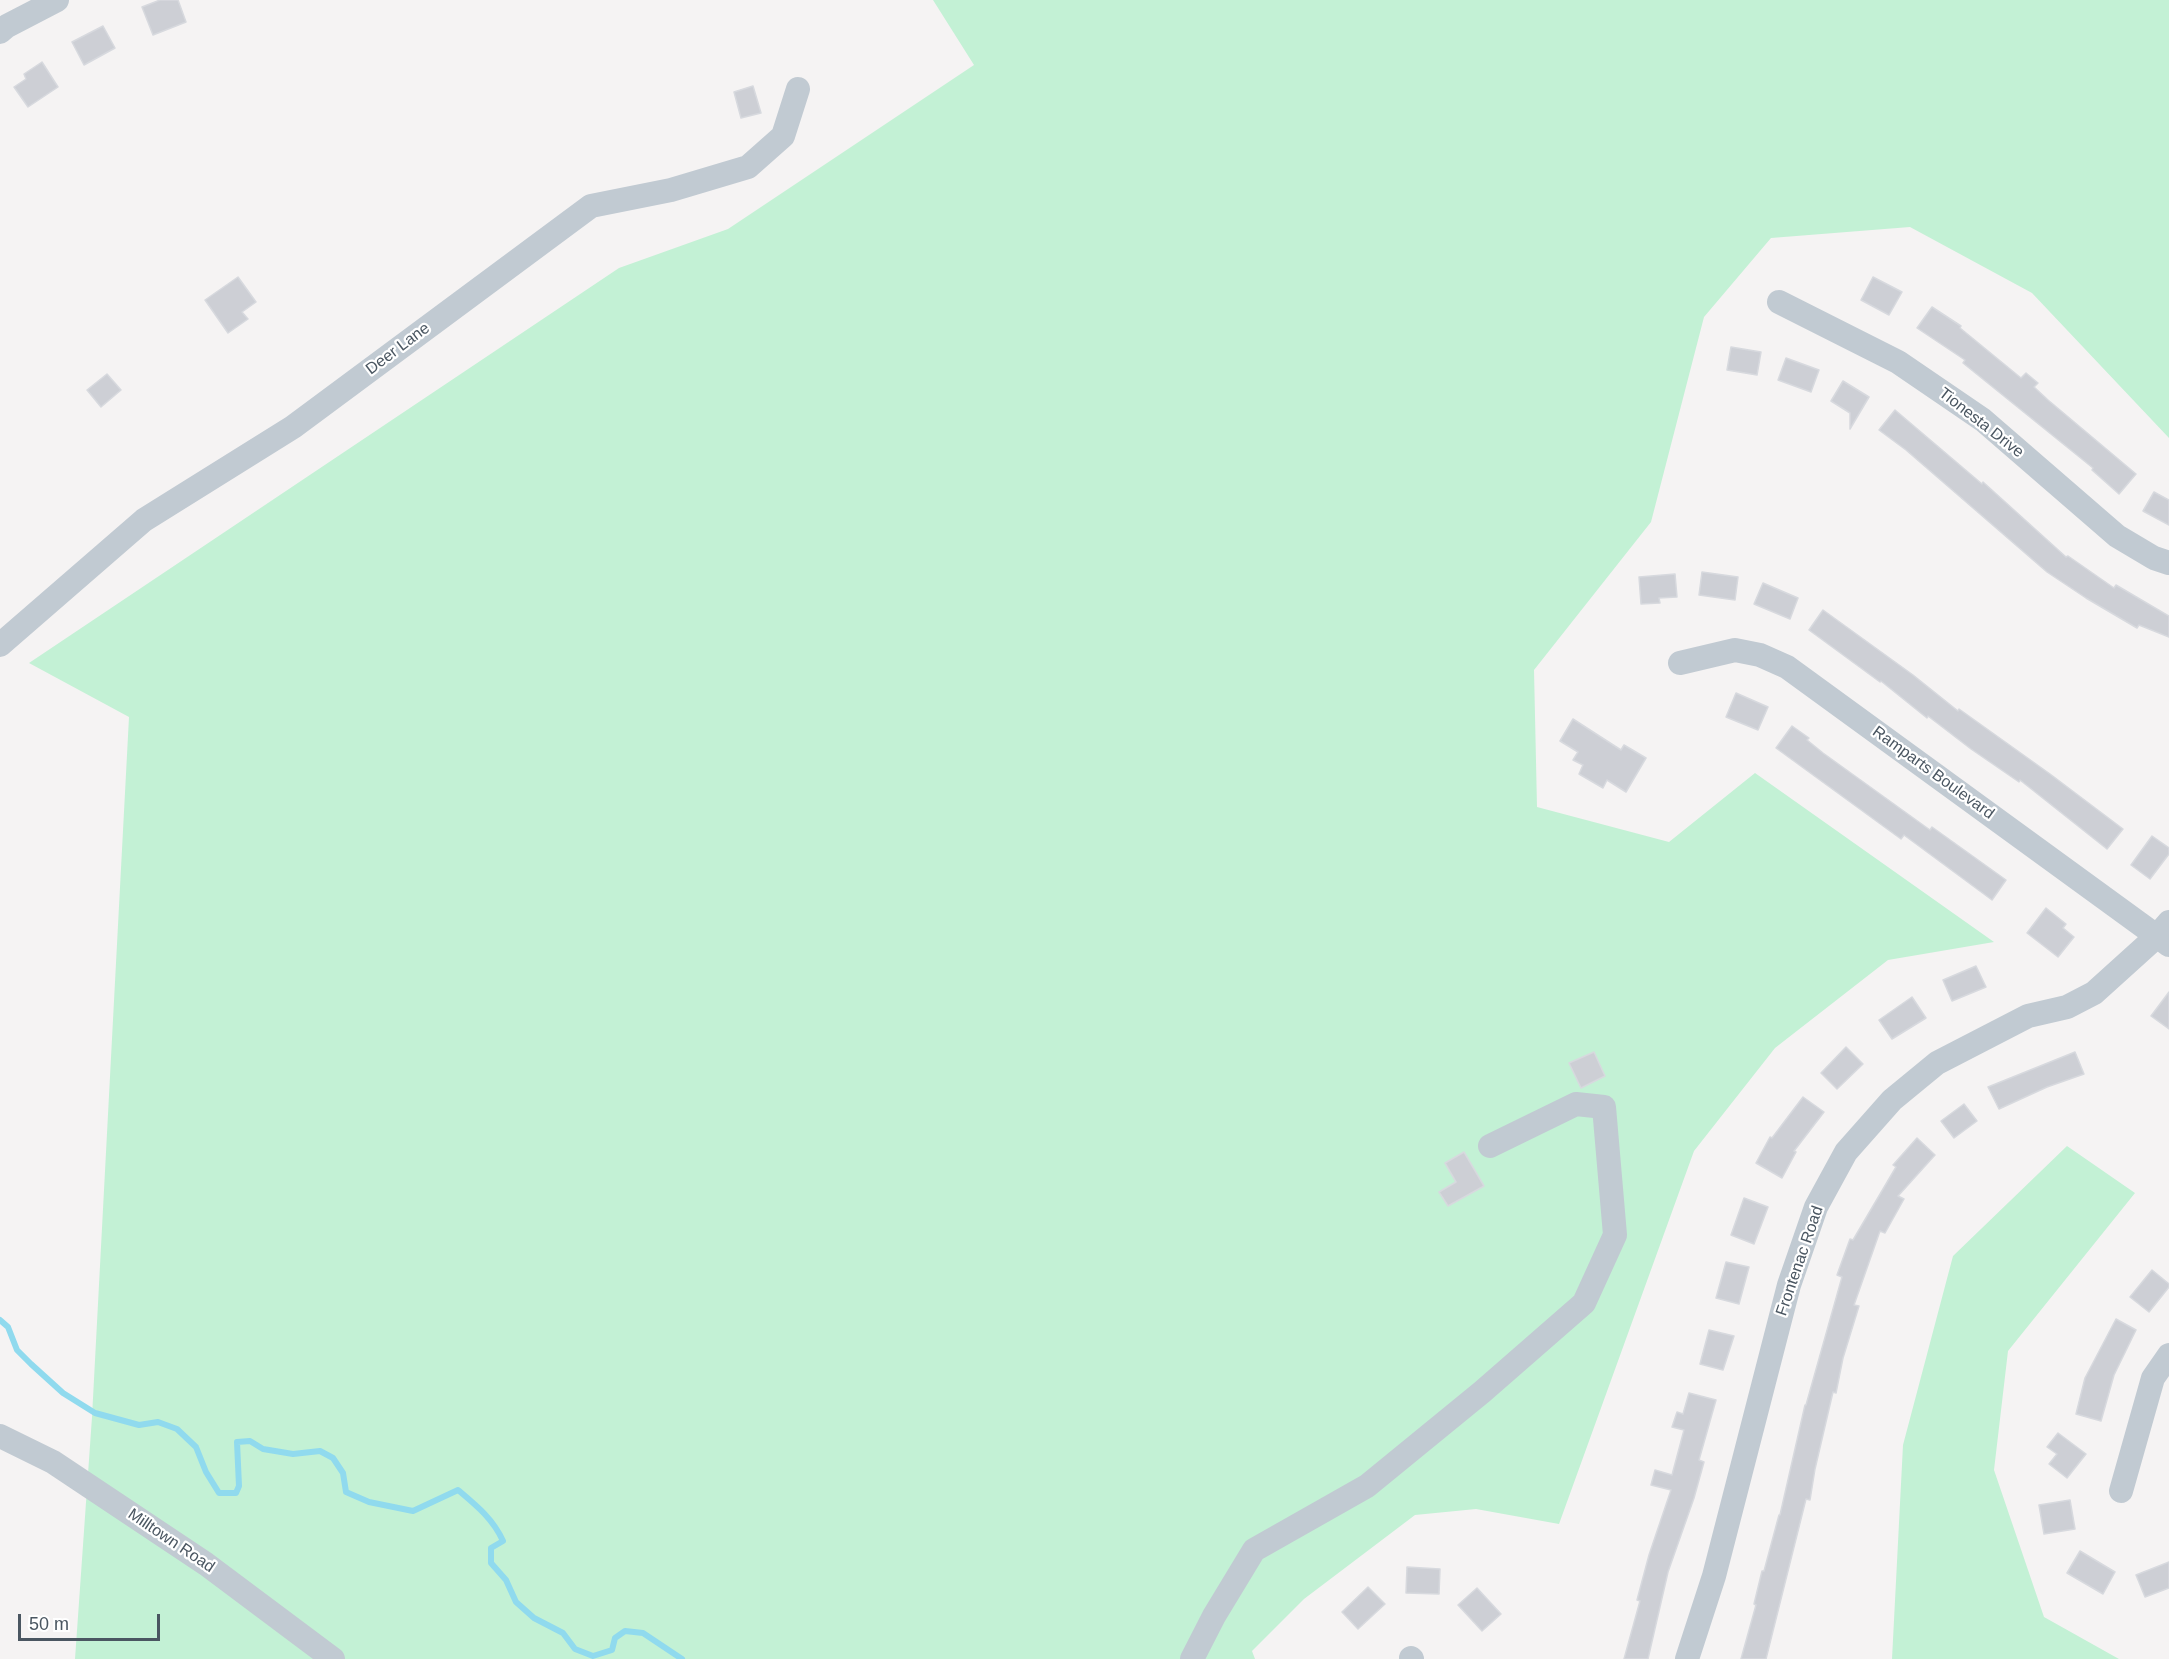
<!DOCTYPE html>
<style>
body{margin:0}
#map{position:relative;width:2169px;height:1659px;overflow:hidden;background:#f5f3f3;font-family:Arial,sans-serif}
canvas{display:block}
.scale{position:absolute;left:18px;top:1614px;width:142px;height:27px;box-sizing:border-box;border:3px solid #4a5661;border-top:0;padding-left:8px;font-size:18px;line-height:21px;white-space:nowrap;color:#4a5661;-webkit-text-stroke:4px #fff;paint-order:stroke}
</style>
<div id="map">
<canvas width="2169" height="1659"></canvas>
<div class="scale">50 m</div>
</div>
<script>
const c = document.querySelector('canvas').getContext('2d');
c.lineJoin = 'round';
function paint(path, color) { c.fillStyle = color; c.fill(path, 'evenodd'); }
function strokePath(path, color, width, dash) { c.strokeStyle = color; c.lineWidth = width; c.lineCap = dash ? 'butt' : 'round'; c.setLineDash(dash || []); c.stroke(path); }
function label(font, color, halo, rows, align = 'center') {
  c.font = font + ' Arial,sans-serif'; c.lineWidth = 4.5; c.setLineDash([]); c.textBaseline = 'middle'; c.strokeStyle = halo; c.fillStyle = color; for (const [text, x, y, turn = 0] of rows) {
    c.save(); c.translate(x, y); c.rotate((+turn || 0) * Math.PI / 180); c.textAlign = isNaN(turn) ? turn : align; if (halo) c.strokeText(text, 0, 0); c.fillText(text, 0, 0); c.restore();
  }
}
const green = new Path2D(`
 M 933,0 L 2169,0 L 2169,438 L 2032,293 L 1910,227 L 1771,238 L 1704,317 L 1651,522 L 1534,670 L 1537,807 L 1669,842 L 1755,773 L 1994,942 L 1888,960 L 1775,1048 L 1694,1151 L 1559,1524 L 1476,1509 L 1415,1515 L 1304,1599 L 1252,1651 L 1255,1659 L 75,1659 L 92,1417 L 129,717 L 29,663 L 619,268 L 728,229 L 974,65 Z
 M 2067,1146 L 2135,1193 L 2008,1351 L 1994,1470 L 2044,1617 L 2119,1659 L 1892,1659 L 1903,1445 L 1953,1256 Z`);
const stream = new Path2D(`
 M 0,1320 L 8,1327 L 17,1350 L 31,1364 L 63,1393 L 95,1413 L 139,1425 L 158,1422 L 177,1429 L 196,1447 L 206,1472 L 219,1493 L 236,1493 L 239,1486 L 237,1442 L 250,1441 L 263,1449 L 293,1454 L 320,1451 L 333,1458 L 343,1473 L 346,1492 L 369,1502 L 413,1511 L 458,1490 C 477,1506 493,1519 503,1541 L 491,1548 L 491,1563 L 506,1580 L 516,1602 L 534,1618 L 563,1633 L 575,1649 L 593,1656 L 612,1650 L 615,1638 L 625,1631 L 643,1633 L 682,1659`);
const building = new Path2D(`
 M 160,0 L 178,0 L 186,22 L 153,35 L 142,7 Z
 M 103,26 L 115,48 L 84,65 L 72,42 Z
 M 42,62 L 58,87 L 28,107 L 14,87 L 26,79 L 24,74 Z
 M 753,86 L 761,113 L 741,118 L 734,92 Z
 M 238,277 L 256,302 L 242,312 L 248,319 L 228,333 L 205,300 Z
 M 1873,277 L 1902,292 L 1889,315 L 1861,300 Z
 M 1932,307 L 1961,326 L 1960,328 L 2021,378 L 2026,373 L 2038,383 L 2034,387 L 2048,400 L 2136,474 L 2119,494 L 2092,470 L 2093,468 L 1963,363 L 1965,360 L 1917,328 Z
 M 1731,347 L 1761,352 L 1757,375 L 1727,370 Z
 M 1786,358 L 1819,370 L 1811,392 L 1778,380 Z
 M 107,374 L 121,390 L 101,407 L 87,390 Z
 M 1843,381 L 1869,397 L 1850,429 L 1850,413 L 1831,401 Z
 M 1895,410 L 1982,484 L 1983,482 L 2066,557 L 2068,556 L 2114,588 L 2116,585 L 2169,616 L 2169,637 L 2139,625 L 2137,628 L 2086,598 L 2047,572 L 1906,450 L 1879,430 Z
 M 2154,492 L 2169,500 L 2169,525 L 2143,511 Z
 M 1702,572 L 1738,577 L 1735,600 L 1699,595 Z
 M 1675,574 L 1677,597 L 1659,598 L 1660,603 L 1641,604 L 1639,577 Z
 M 1763,583 L 1798,598 L 1790,619 L 1754,604 Z
 M 1823,610 L 1913,675 L 1958,711 L 1959,709 L 2050,774 L 2123,829 L 2107,849 L 2020,780 L 2019,782 L 1971,749 L 1928,716 L 1927,718 L 1881,681 L 1880,682 L 1809,630 Z
 M 1736,693 L 1768,707 L 1758,730 L 1726,717 Z
 M 1573,719 L 1621,750 L 1624,745 L 1646,758 L 1626,792 L 1607,780 L 1603,788 L 1579,774 L 1583,765 L 1573,760 L 1578,752 L 1560,741 Z
 M 1792,726 L 1809,738 L 1807,740 L 1823,753 L 1930,830 L 1932,827 L 2006,880 L 1992,900 L 1904,835 L 1901,839 L 1776,748 Z
 M 2152,836 L 2169,848 L 2169,854 L 2150,879 L 2131,865 Z
 M 2046,908 L 2066,924 L 2063,928 L 2074,937 L 2058,957 L 2027,933 Z
 M 1976,966 L 1986,987 L 1952,1001 L 1943,980 Z
 M 2169,992 L 2169,1029 L 2151,1016 Z
 M 1912,997 L 1926,1018 L 1892,1039 L 1879,1020 Z
 M 1846,1047 L 1863,1064 L 1837,1089 L 1821,1073 Z
 M 1594,1052 L 1605,1076 L 1581,1088 L 1569,1063 Z
 M 2075,1052 L 2084,1074 L 2047,1087 L 1999,1109 L 1988,1087 Z
 M 1803,1097 L 1824,1112 L 1794,1151 L 1796,1152 L 1782,1178 L 1756,1163 L 1770,1137 L 1772,1138 Z
 M 1964,1104 L 1977,1121 L 1954,1138 L 1941,1121 Z
 M 1917,1138 L 1935,1155 L 1898,1196 L 1904,1199 L 1885,1233 L 1880,1231 L 1854,1305 L 1859,1306 L 1843,1358 L 1836,1393 L 1833,1392 L 1815,1469 L 1810,1500 L 1806,1499 L 1766,1659 L 1741,1659 L 1756,1605 L 1754,1604 L 1762,1571 L 1764,1571 L 1779,1515 L 1780,1515 L 1805,1405 L 1806,1405 L 1842,1277 L 1837,1275 L 1850,1239 L 1853,1240 L 1896,1167 L 1893,1165 Z
 M 1464,1152 L 1484,1186 L 1448,1206 L 1439,1192 L 1456,1182 L 1445,1163 Z
 M 1744,1198 L 1768,1207 L 1754,1244 L 1731,1235 Z
 M 1726,1262 L 1749,1267 L 1739,1304 L 1716,1298 Z
 M 2152,1270 L 2169,1284 L 2169,1287 L 2149,1312 L 2130,1297 Z
 M 2116,1319 L 2136,1330 L 2114,1375 L 2101,1421 L 2076,1414 L 2085,1378 Z
 M 1709,1330 L 1734,1336 L 1723,1370 L 1700,1364 Z
 M 1689,1393 L 1716,1400 L 1699,1460 L 1704,1462 L 1694,1498 L 1668,1572 L 1648,1659 L 1624,1659 L 1640,1601 L 1637,1600 L 1649,1555 L 1671,1490 L 1651,1485 L 1655,1470 L 1672,1475 L 1684,1430 L 1672,1427 L 1677,1412 L 1683,1414 Z
 M 2058,1433 L 2086,1454 L 2067,1478 L 2049,1464 L 2057,1454 L 2047,1447 Z
 M 2070,1500 L 2075,1529 L 2044,1534 L 2039,1505 Z
 M 2080,1551 L 2115,1572 L 2103,1594 L 2067,1573 Z
 M 2169,1562 L 2169,1588 L 2145,1597 L 2136,1575 Z
 M 1407,1567 L 1440,1569 L 1439,1594 L 1406,1593 Z
 M 1368,1587 L 1385,1604 L 1358,1629 L 1342,1612 Z
 M 1477,1588 L 1501,1614 L 1482,1631 L 1458,1605 Z`);
const minor = new Path2D(`
 M 0,32 L 7,26 L 57,0
 M 1779,302 L 1898,362 L 1983,420 L 2117,536 L 2154,558 L 2169,563
 M 0,645 L 144,520 L 293,427 L 591,206 L 671,190 L 748,167 L 783,136 L 798,89
 M 1680,663 L 1735,650 L 1760,655 L 1787,667 L 2169,945
 M 0,1436 L 53,1462 L 206,1564 L 333,1659
 M 2121,1491 L 2153,1378 L 2169,1355
 M 1411,1658 L 1412,1659
 M 1192,1659 L 1214,1616 L 1254,1550 L 1367,1486 L 1482,1392 L 1584,1303 L 1615,1235 L 1604,1107 L 1576,1104 L 1490,1146
 M 1687,1659 L 1714,1576 L 1789,1285 L 1816,1207 L 1846,1152 L 1892,1100 L 1937,1063 L 2028,1016 L 2067,1007 L 2094,993 L 2156,937 L 2169,922`);
const streetNames = [
 ["Deer Lane",398,349,-37],
 ["Tionesta Drive",1981,423,38],
 ["Ramparts Boulevard",1933,773,36],
 ["Frontenac Road",1800,1261,-71],
 ["Milltown Road",171,1541,34]
];
paint(green, '#c3f1d5');
strokePath(stream, '#90daee', 6);
paint(building, '#cdcfd5');
strokePath(building, '#d7d9de', 1.5);
strokePath(minor, '#c1cad2', 24);
label('16px', '#4a5661', '#fff', streetNames);
</script>
